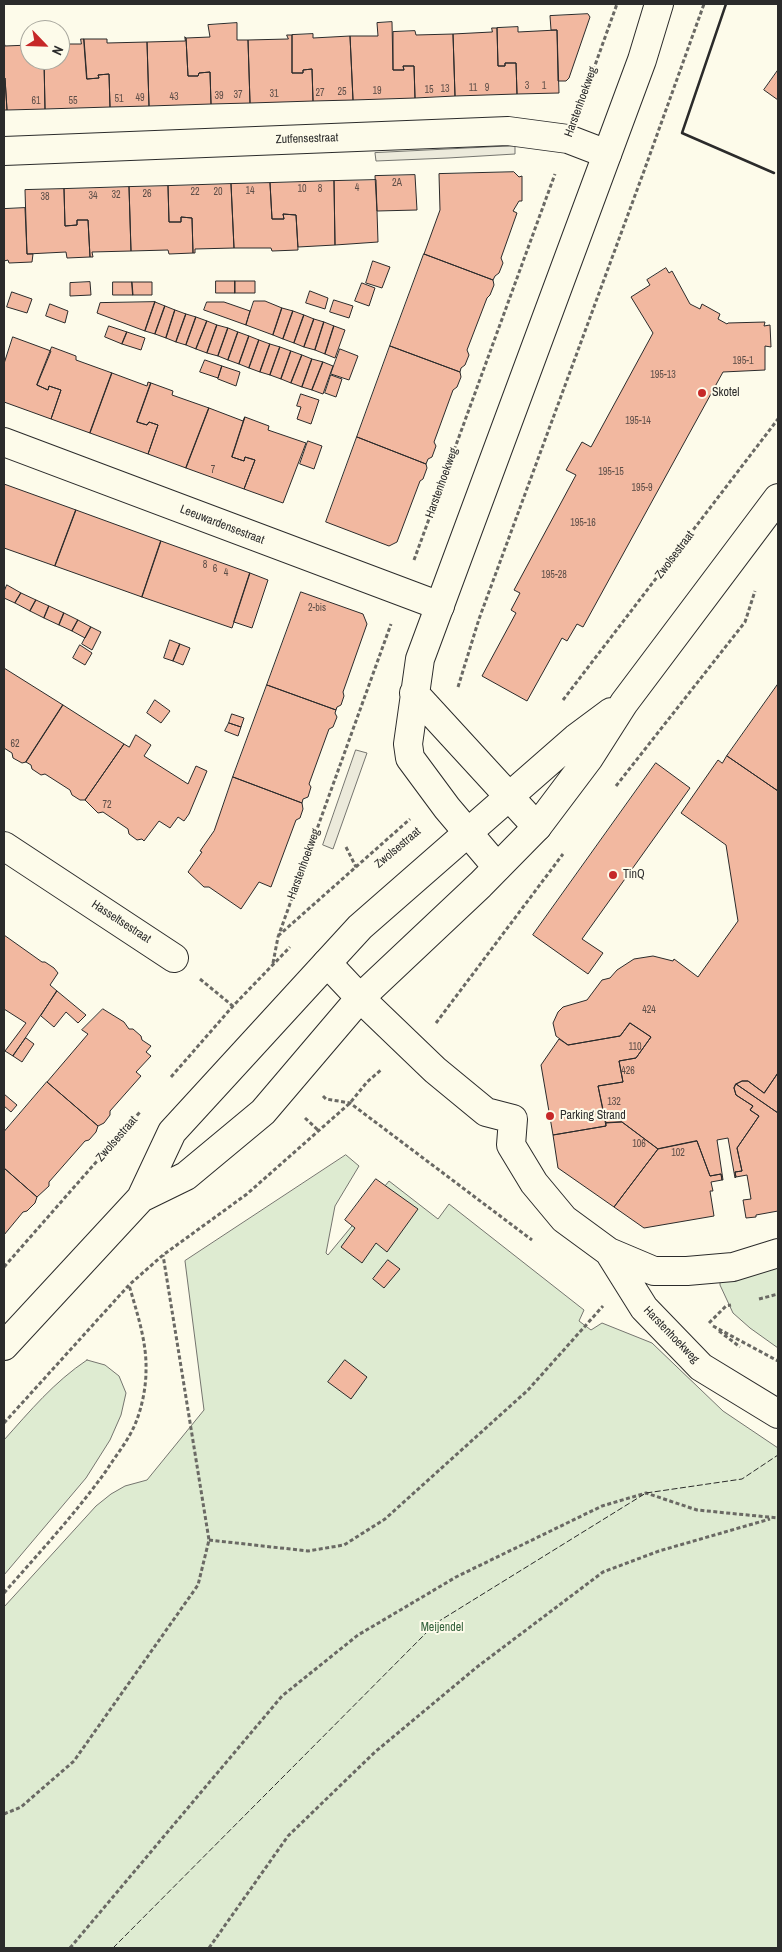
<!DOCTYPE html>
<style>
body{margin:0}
#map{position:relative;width:782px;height:1952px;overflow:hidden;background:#fdfbea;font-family:"Archivo Narrow",sans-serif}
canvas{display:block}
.frame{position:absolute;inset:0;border:5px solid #2b2b2b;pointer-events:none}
.north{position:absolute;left:20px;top:20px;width:50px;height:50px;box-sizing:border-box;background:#fdfbea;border:1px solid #a9a89e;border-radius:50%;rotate:114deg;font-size:14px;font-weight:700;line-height:20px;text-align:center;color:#2b2b2b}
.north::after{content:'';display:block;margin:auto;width:18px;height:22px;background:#c62828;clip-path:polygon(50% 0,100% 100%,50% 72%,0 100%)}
</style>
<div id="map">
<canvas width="782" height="1952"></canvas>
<div class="frame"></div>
<div class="north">N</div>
</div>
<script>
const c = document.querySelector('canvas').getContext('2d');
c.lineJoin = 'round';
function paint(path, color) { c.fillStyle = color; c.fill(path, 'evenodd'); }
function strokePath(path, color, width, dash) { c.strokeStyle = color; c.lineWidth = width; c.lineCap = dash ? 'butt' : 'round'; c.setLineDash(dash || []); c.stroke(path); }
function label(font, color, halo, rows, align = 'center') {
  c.font = font + ' "Archivo Narrow",sans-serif'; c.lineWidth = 4; c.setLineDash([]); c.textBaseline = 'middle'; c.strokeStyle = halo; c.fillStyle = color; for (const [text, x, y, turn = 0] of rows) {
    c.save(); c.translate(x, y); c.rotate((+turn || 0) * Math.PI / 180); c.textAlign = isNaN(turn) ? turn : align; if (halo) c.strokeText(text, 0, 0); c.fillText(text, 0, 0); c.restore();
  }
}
const green = new Path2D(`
 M 346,1155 L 359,1166 L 335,1206 L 326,1253 L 328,1255 L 389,1181 L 438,1219 L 449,1204 L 584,1310 L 579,1321 L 591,1330 L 602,1323 L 652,1343 L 723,1411 L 778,1448 L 778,1948 L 4,1948 L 4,1607 L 96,1506 L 111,1494 L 125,1486 L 147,1480 L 204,1410 L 185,1261 Z
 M 778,1264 L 778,1348 L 750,1328 L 733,1313 L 720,1285 L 720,1281 Z
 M 87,1360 L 105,1365 L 119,1376 L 126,1393 L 121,1415 L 110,1440 L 86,1478 L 4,1575 L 4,1440 C 30,1411 54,1382 87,1360 Z`);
const parking = new Path2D(`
 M 515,146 L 515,154 L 448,158 L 376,161 L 375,153 Z
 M 356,750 L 367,753 L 333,849 L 323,845 Z`);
const building = new Path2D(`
 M 588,14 L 590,17 L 569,78 L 566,81 L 558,81 L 557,30 L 551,30 L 550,16 Z
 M 392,22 L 393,70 L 404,70 L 403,66 L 414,66 L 415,98 L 353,100 L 350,36 L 378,36 L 377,23 Z
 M 237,23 L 237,40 L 248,40 L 250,103 L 211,104 L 210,72 L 199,73 L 198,76 L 188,76 L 186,38 L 210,37 L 208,25 Z
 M 518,27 L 518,32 L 557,30 L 559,93 L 517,94 L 516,63 L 505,63 L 505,66 L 498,66 L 497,28 Z
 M 492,28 L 497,28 L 498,66 L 505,66 L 505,63 L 516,63 L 517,94 L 455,96 L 453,34 L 492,32 Z
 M 415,31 L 416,35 L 453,34 L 455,96 L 415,98 L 414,66 L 403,66 L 404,70 L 393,70 L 393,32 Z
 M 313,34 L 313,38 L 350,36 L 353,100 L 313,101 L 312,69 L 303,70 L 303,73 L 292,73 L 292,35 Z
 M 287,35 L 292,35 L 292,73 L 303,73 L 303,70 L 312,69 L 313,101 L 250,103 L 248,40 L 288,39 Z
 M 185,37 L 186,38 L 188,76 L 198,76 L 199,73 L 210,72 L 211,104 L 149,106 L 147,42 L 185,41 Z
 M 81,39 L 84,39 L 87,79 L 99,78 L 98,75 L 109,74 L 110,107 L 45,109 L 44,60 L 60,60 L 60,44 L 81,44 Z
 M 84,39 L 107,39 L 107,43 L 147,42 L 149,106 L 110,107 L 109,74 L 98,75 L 99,78 L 87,79 Z
 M 4,42 L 5,46 L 30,45 L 30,60 L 44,60 L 45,109 L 7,110 L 5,78 L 4,78 Z
 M 778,70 L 778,100 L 764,90 Z
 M 4,78 L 5,78 L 7,110 L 4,110 Z
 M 514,172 L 519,177 L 522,176 L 522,201 L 519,201 L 513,211 L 517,213 L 501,258 L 503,263 L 499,273 L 495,276 L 493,280 L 424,254 L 440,210 L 439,174 Z
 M 415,175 L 417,210 L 377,211 L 375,176 Z
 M 376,180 L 378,242 L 335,245 L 334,181 Z
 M 334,181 L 335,245 L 298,247 L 296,215 L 283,214 L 284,219 L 272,219 L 270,183 Z
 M 270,183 L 272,219 L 284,219 L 283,214 L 296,215 L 298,250 L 272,251 L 271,248 L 234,248 L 231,184 Z
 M 231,184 L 234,248 L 195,249 L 195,253 L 193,253 L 192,218 L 181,217 L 181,222 L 169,222 L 168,186 Z
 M 168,186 L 169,222 L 181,222 L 181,217 L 192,218 L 193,253 L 169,254 L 168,250 L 131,251 L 129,187 Z
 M 129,187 L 131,251 L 92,252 L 93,257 L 90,257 L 88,220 L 77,220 L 77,225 L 65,226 L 64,189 Z
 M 64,189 L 65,226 L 77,225 L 77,220 L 88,220 L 90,257 L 67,258 L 66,252 L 27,254 L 25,190 Z
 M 25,208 L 27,254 L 33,254 L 32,262 L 9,263 L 8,260 L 4,261 L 4,209 Z
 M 424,254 L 493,280 L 494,285 L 490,295 L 487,298 L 467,350 L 469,355 L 465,365 L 461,368 L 460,372 L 390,346 Z
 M 373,261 L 390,267 L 382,288 L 366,283 Z
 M 666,268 L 669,273 L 672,271 L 690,304 L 700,309 L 702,304 L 720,314 L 718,319 L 727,324 L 728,323 L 765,322 L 764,326 L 770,325 L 771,347 L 765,346 L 765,370 L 723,372 L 583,627 L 577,624 L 567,641 L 562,638 L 527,701 L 482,676 L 516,613 L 511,610 L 520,593 L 514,590 L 576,475 L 566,470 L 582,442 L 591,447 L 653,333 L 631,297 L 650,285 L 647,280 Z
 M 216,281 L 235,281 L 235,293 L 216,293 Z
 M 235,281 L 255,281 L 255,293 L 235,293 Z
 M 90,282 L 91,295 L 70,296 L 70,283 Z
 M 113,282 L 132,282 L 133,295 L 113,295 Z
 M 132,282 L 152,282 L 152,295 L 133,295 Z
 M 362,283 L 375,288 L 369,306 L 355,301 Z
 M 310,291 L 328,298 L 325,309 L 306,303 Z
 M 12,292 L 32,299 L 27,313 L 7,307 Z
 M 334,300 L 353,306 L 349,318 L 330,312 Z
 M 254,301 L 265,301 L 282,308 L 273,335 L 246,325 Z
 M 155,302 L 165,306 L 155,334 L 145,331 Z
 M 155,302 L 145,331 L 97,313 L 100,303 Z
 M 207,302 L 224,302 L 250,311 L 246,325 L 204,310 Z
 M 50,304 L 68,311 L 65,323 L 46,316 Z
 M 165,306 L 175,310 L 166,338 L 155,334 Z
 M 282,308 L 293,311 L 283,339 L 273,335 Z
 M 175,310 L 186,314 L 176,342 L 166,338 Z
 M 293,311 L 304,315 L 294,343 L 283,339 Z
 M 186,314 L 196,317 L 186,345 L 176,342 Z
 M 304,315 L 314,319 L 304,347 L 294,343 Z
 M 196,317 L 207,321 L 196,349 L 186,345 Z
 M 314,319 L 324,322 L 315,350 L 304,347 Z
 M 207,321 L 217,325 L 207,353 L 196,349 Z
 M 324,322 L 334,326 L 325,354 L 315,350 Z
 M 217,325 L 228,328 L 218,356 L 207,353 Z
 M 109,326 L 127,332 L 122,344 L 105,337 Z
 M 334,326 L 345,330 L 335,358 L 325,354 Z
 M 228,328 L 238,332 L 228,360 L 218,356 Z
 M 127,332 L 145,338 L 141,350 L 122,344 Z
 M 238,332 L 249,336 L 239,364 L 228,360 Z
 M 249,336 L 259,340 L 249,368 L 239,364 Z
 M 13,337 L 51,351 L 37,385 L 48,390 L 49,386 L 61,390 L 51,419 L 4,402 L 4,364 Z
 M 259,340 L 270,344 L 260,372 L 249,368 Z
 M 270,344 L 280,347 L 270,375 L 260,372 Z
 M 390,346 L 460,372 L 461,377 L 457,387 L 453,390 L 434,442 L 436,446 L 432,457 L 428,459 L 426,464 L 357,437 Z
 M 52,347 L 76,356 L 76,360 L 112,373 L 90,433 L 51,419 L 61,390 L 49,386 L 48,390 L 37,385 Z
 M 280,347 L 291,351 L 281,379 L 270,375 Z
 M 340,349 L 358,356 L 349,380 L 331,374 Z
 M 291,351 L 302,355 L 291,383 L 281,379 Z
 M 302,355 L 312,359 L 302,387 L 291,383 Z
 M 312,359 L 323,362 L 312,390 L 302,387 Z
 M 205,360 L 222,366 L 218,378 L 200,372 Z
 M 323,362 L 333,366 L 323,394 L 312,390 Z
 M 222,366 L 240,372 L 236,386 L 218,379 Z
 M 112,373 L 147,386 L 148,382 L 151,383 L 137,422 L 147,425 L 149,422 L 158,425 L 148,454 L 90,433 Z
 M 331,375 L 342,379 L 336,397 L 325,393 Z
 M 151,383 L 173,391 L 172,395 L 209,408 L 186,468 L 148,454 L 158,425 L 149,422 L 147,425 L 137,422 Z
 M 301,394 L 319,400 L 311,424 L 297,419 L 301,407 L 297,406 Z
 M 209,408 L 243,421 L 245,417 L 232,457 L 244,461 L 245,457 L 255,460 L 244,489 L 186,468 Z
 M 245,417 L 269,426 L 268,430 L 306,443 L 283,503 L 244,489 L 255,460 L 245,457 L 244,461 L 232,457 Z
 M 357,437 L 426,464 L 427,468 L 423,479 L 420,481 L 397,542 L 389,546 L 326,522 Z
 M 308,441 L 322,446 L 314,469 L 300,464 Z
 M 4,484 L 76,510 L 55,566 L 4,548 Z
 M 76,510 L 161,541 L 142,597 L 55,566 Z
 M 161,541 L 250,573 L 232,628 L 142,597 Z
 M 250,573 L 268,580 L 252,628 L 234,622 Z
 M 7,585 L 21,593 L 15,603 L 4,598 L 4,592 Z
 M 301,592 L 363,614 L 367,624 L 343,692 L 344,696 L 341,705 L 337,707 L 336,710 L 267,685 Z
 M 21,593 L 36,600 L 30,611 L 15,603 Z
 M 36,600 L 49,606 L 44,618 L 30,611 Z
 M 49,606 L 64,613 L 59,625 L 44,618 Z
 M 64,613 L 78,620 L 72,631 L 59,625 Z
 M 78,620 L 91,627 L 85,638 L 72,631 Z
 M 91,627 L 101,632 L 92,650 L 82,644 Z
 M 170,640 L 180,644 L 173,661 L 164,658 Z
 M 180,644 L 190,648 L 183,665 L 173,661 Z
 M 80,645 L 92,653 L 85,665 L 73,658 Z
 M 4,668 L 63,705 L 26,762 L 22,763 L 13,758 L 12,753 L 4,748 Z
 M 778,684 L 778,791 L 727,756 Z
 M 267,685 L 336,710 L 335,713 L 337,717 L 333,727 L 329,729 L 309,784 L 311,787 L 308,797 L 303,799 L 302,803 L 233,777 Z
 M 155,700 L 170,711 L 161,723 L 147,713 Z
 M 63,705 L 124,744 L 85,800 L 80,800 L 72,795 L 70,790 L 45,774 L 41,775 L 32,769 L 31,765 L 26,762 Z
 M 232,714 L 244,718 L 241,727 L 229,723 Z
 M 229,723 L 241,727 L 238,736 L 225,731 Z
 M 136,735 L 151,745 L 144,756 L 188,784 L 196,766 L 207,771 L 189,814 L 184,821 L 178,817 L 170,828 L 159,821 L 144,841 L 142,839 L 137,840 L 129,834 L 128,829 L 103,812 L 98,813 L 85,800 L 124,744 L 129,747 Z
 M 727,756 L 778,791 L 778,1073 L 764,1093 L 748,1081 L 742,1081 L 736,1084 L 734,1088 L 736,1095 L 753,1106 L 750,1110 L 759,1116 L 737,1148 L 742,1171 L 735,1172 L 736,1177 L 735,1178 L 728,1138 L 717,1140 L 723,1180 L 722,1180 L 721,1174 L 710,1176 L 697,1141 L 658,1149 L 622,1122 L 606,1123 L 598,1086 L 623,1082 L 619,1061 L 636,1058 L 651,1037 L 630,1023 L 620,1036 L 568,1045 L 556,1036 L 553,1023 L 558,1012 L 563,1007 L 587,1000 L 602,980 L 610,978 L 617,970 L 634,959 L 653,956 L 673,961 L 674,959 L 698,977 L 738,921 L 726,845 L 681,813 L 718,760 L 722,763 Z
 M 656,763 L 690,788 L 582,939 L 603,953 L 588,974 L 533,935 Z
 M 233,777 L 302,803 L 303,809 L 300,818 L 296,820 L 271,887 L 259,882 L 241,909 L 209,887 L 204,887 L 188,872 L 202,852 L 200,851 L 214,831 Z
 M 4,935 L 42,962 L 45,962 L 54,968 L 58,973 L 50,985 L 57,991 L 13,1056 L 5,1051 L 26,1023 L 4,1009 Z
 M 57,991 L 86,1015 L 78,1023 L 66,1012 L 54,1027 L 41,1016 Z
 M 103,1009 L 124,1022 L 129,1029 L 133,1029 L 141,1036 L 142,1040 L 151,1046 L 146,1052 L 151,1056 L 136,1072 L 141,1076 L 110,1111 L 110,1115 L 104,1123 L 98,1126 L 47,1082 L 88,1034 L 82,1030 Z
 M 630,1023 L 651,1037 L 636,1058 L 619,1061 L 623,1082 L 598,1086 L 606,1126 L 553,1135 L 541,1065 L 559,1039 L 568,1045 L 620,1036 Z
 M 26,1038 L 34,1044 L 22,1062 L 13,1056 Z
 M 778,1073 L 778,1113 L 736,1084 L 742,1081 L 748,1081 L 764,1093 Z
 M 47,1082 L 98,1126 L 96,1132 L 89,1140 L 85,1141 L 49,1182 L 49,1186 L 37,1197 L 4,1168 L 4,1132 Z
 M 736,1084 L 778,1113 L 778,1211 L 756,1215 L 756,1217 L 746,1218 L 743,1200 L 751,1199 L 747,1175 L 736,1177 L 735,1172 L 742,1171 L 737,1148 L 759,1116 L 750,1110 L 753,1106 L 736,1095 L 734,1088 Z
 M 4,1094 L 17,1105 L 11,1112 L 4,1106 Z
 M 622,1122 L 658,1149 L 614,1207 L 558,1168 L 553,1135 L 606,1126 L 606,1123 Z
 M 697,1141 L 710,1176 L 721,1174 L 722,1180 L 711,1182 L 713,1191 L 710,1191 L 714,1216 L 644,1228 L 614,1207 L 658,1149 Z
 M 4,1168 L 37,1197 L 35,1203 L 27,1211 L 23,1212 L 4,1235 Z
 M 376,1179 L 418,1209 L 387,1252 L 376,1243 L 362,1263 L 341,1247 L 355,1228 L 345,1220 Z
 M 388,1260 L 400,1269 L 384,1288 L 373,1279 Z
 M 345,1360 L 367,1377 L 351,1399 L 328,1382 Z`);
const path = new Path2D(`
 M 580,107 L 617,4
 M 414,560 L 555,174
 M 458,687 L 479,619 L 644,171 L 704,4
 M 563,700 L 778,419
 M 616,786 L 745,622 L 755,591
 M 346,847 L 356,867
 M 278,936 L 410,819
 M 273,963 L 278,937 L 391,624
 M 200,979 L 234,1007
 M 436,1023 L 563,854
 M 171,1077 L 233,1006 L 290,947
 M 323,1096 L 326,1099 L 350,1103 L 532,1240
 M 305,1118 L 318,1130
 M 4,1267 L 140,1112
 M 759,1299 L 778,1294
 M 709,1323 L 726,1306 L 731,1305
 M 713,1326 L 778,1361
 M 719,1331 L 740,1347
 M 4,1423 L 129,1285 L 163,1255 L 247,1194 L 350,1103 L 367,1082 L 382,1069
 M 209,1540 L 308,1551 L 344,1545 L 385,1519 L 528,1390 L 603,1306
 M 4,1593 C 39,1553 75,1514 106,1471 C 116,1455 129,1440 136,1422 C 142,1407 146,1387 146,1371 C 147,1342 137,1313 129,1285
 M 4,1814 L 21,1807 L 74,1761 L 198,1585 L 209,1540 L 163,1255
 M 70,1948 L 282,1696 L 358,1635 L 397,1612 L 456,1577 L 602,1506 L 646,1493 L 697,1510 L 778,1518
 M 209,1948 L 288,1836 L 375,1752 L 477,1667 L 603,1572 L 659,1551 L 770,1519`);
const minor = new Path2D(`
 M 4,151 L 508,131 L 568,139 L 607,154
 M 4,442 L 440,606
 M 4,846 L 174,958
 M 327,963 L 360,998 L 435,1070 L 486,1112 L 513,1119 L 511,1145 L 534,1183 L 564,1219 L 609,1252 L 644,1308 L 701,1367 L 778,1414
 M 609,1252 L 654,1271 L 687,1271 L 733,1267 L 778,1253`);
const tertiary = new Path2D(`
 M 414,693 L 537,827
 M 497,867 L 447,808 L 410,758 L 408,744 L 420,659 L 642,60 L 659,4`);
const secondary = new Path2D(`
 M 141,1198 L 186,1176 L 263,1112 L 360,998 L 480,885 L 537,827 L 589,758 L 624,703 L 778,498
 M 4,1346 L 141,1198 L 172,1132 L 360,927 L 576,738 L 611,712`);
const fence = new Path2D(`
 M 113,1948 L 436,1623 L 646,1493 L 742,1479 L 778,1455`);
const wall = new Path2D(`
 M 726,4 L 682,133 L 774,173`);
const markers = [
 [702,393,5,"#c62828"],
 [613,875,5,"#c62828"],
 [550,1116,5,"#c62828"]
];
const numberNames = [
 ["3",527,86],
 ["1",544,86],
 ["11",473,88],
 ["9",487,88],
 ["13",445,89],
 ["15",429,90],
 ["19",377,91],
 ["25",342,92],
 ["27",320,93],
 ["31",274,94],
 ["37",238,95],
 ["39",219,96],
 ["43",174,97],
 ["49",140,98],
 ["51",119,99],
 ["61",36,101],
 ["55",73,101],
 ["2A",397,183],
 ["4",357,188],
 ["10",302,189],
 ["8",320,189],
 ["14",250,191],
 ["22",195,192],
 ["20",218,192],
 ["26",147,194],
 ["32",116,195],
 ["34",93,196],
 ["38",45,197],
 ["195-1",743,361],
 ["195-13",663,375],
 ["195-14",638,421],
 ["7",213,470],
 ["195-15",611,472],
 ["195-9",642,488],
 ["195-16",583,523],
 ["8",205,565],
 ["6",215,569],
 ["4",226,573],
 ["195-28",554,575],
 ["2-bis",317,608],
 ["62",15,744],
 ["72",107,805],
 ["424",649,1010],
 ["110",635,1047],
 ["426",628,1071],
 ["132",614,1102],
 ["106",639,1144],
 ["102",678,1153]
];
const streetNames = [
 ["Harstenhoekweg",581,102,-70],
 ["Zutfensestraat",307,139,-2],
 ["Harstenhoekweg",442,483,-70],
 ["Leeuwardensestraat",222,525,21],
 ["Zwolsestraat",675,555,-53],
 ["Zwolsestraat",398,848,-40],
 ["Harstenhoekweg",304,864,-70],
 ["Hasseltsestraat",121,922,33],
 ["Zwolsestraat",117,1139,-49],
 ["Harstenhoekweg",671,1335,46]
];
const poiNames = [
 ["Skotel",712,393],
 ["TinQ",623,875],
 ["Parking Strand",560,1116]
];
const parkNames = [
 ["Meijendel",442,1628]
];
paint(green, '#deebd1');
strokePath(green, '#74746e', 1);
paint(parking, '#eceadb');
strokePath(parking, '#74746e', 1);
paint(building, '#f2b8a0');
strokePath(building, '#2b2b2b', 1);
strokePath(minor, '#2b2b2b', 30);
strokePath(tertiary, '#2b2b2b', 30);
strokePath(secondary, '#2b2b2b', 30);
strokePath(path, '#6a6964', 3, [4, 2.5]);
strokePath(minor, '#fdfbea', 28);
strokePath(tertiary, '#fdfbea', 28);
strokePath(secondary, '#fdfbea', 28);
strokePath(fence, '#2b2b2b', 1, [6, 2.5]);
strokePath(wall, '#2b2b2b', 2.5);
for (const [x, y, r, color] of markers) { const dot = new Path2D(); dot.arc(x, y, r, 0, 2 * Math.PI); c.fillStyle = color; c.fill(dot); strokePath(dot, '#fdfbea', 2); }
label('10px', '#5d4e48', null, numberNames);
label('12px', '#2b2b2b', '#fdfbea', streetNames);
label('12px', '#2b2b2b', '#fdfbea', poiNames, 'left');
label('12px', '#34623c', '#fdfbea', parkNames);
</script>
